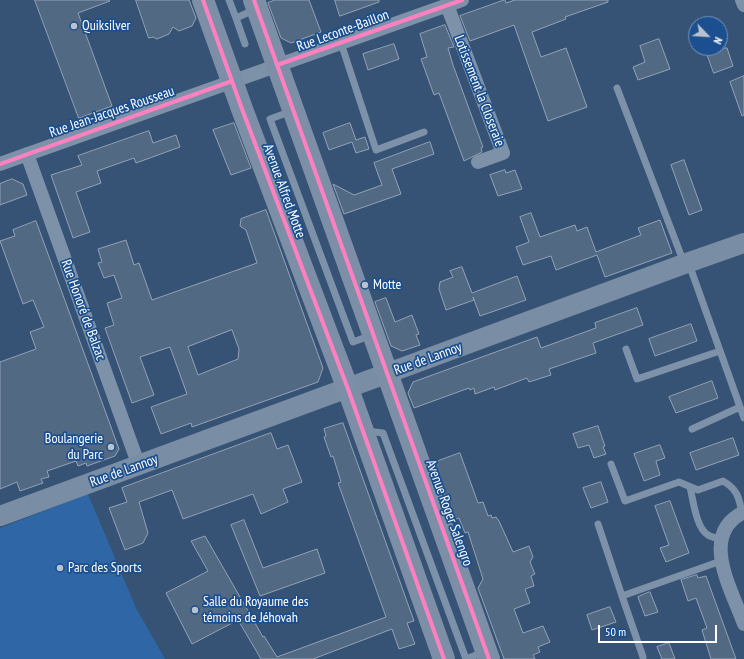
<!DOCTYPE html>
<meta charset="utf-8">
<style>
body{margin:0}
#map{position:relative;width:744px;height:659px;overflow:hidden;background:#365274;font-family:"PT Sans Narrow",sans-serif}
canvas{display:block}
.north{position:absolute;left:688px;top:16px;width:40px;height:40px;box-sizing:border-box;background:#1b4f8f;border:1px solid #7695bc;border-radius:50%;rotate:115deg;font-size:11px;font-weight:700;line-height:16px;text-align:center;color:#fff}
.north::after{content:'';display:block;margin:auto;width:14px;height:18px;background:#b9c2ce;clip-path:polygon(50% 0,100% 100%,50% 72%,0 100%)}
.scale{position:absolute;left:598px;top:625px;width:119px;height:18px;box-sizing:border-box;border:2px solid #fff;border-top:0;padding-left:5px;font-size:12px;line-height:14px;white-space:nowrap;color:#fff;-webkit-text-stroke:3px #1b4f8f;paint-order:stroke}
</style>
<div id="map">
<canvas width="744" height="659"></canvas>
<div class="north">N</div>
<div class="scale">50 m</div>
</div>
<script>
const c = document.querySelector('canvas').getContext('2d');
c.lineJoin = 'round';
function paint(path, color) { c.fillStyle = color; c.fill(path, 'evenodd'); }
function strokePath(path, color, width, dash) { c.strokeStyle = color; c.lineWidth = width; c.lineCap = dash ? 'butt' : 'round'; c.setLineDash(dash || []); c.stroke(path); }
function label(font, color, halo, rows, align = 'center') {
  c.font = font + ' "PT Sans Narrow",sans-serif'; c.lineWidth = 3.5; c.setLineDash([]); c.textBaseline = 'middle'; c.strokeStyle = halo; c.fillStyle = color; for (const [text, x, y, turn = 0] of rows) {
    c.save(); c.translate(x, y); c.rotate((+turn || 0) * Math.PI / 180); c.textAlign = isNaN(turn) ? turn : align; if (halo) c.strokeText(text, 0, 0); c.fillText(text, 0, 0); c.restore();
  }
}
const green = new Path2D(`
 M 88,494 L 136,608 L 165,659 L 0,659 L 0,528 Z`);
const building = new Path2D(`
 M 35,0 L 109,0 L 110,1 L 78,13 L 112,106 L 79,118 Z
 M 136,0 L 189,0 L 196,18 L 192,26 L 179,31 L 173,27 L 169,34 L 157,39 L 153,37 L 149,38 Z
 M 275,0 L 309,0 L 321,32 L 291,43 L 281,38 L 268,3 Z
 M 335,0 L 379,0 L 379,2 L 340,16 Z
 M 505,0 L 506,3 L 515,0 L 608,0 L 608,2 L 565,17 L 566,19 L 532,32 L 541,57 L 566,48 L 587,107 L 548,121 L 514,25 L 470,41 L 460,16 Z
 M 445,25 L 454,47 L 448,48 L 453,65 L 483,147 L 481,148 L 482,152 L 464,161 L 439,93 L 434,95 L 421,59 L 427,57 L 420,34 Z
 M 659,39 L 670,69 L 638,80 L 633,67 L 645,62 L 640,46 Z
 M 394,44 L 399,59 L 368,70 L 363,54 Z
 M 705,48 L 727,48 L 733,66 L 714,73 Z
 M 744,76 L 744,115 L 742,116 L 730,82 Z
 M 234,123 L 251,168 L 231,175 L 213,130 Z
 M 350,123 L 356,140 L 365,137 L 369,149 L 356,153 L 352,142 L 329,150 L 323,133 Z
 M 149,131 L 153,143 L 176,135 L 180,147 L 136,163 L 134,158 L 97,171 L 101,183 L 76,192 L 90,232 L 73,238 L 51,175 L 82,165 L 78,156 Z
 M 430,142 L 434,154 L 392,169 L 401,194 L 344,214 L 333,184 L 354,195 L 382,185 L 374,163 Z
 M 684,160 L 702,210 L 689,215 L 671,165 Z
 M 505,170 L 506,173 L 515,170 L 522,189 L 498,196 L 490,175 Z
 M 12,179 L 23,184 L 27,195 L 0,205 L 0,184 Z
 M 266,210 L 323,368 L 318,382 L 192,427 L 191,423 L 161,434 L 151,407 L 187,394 L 170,347 L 140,357 L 154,395 L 132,403 L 105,328 L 114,325 L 107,303 L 122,298 L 114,275 L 104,278 L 98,263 L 102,262 L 98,249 L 126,240 L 134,265 L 139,263 L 152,300 L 257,263 L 246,230 L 240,226 L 241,219 ZM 232,330 L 239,349 L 238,359 L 198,375 L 188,347 Z
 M 531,213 L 540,237 L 575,225 L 577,231 L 587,227 L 596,252 L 641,235 L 638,228 L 660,220 L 672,253 L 605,277 L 597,255 L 556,270 L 551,256 L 523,265 L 516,247 L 529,242 L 520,217 Z
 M 36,221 L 119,449 L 115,456 L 87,466 L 86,463 L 78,466 L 76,461 L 47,471 L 49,477 L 41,479 L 43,483 L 20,491 L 17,482 L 0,489 L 0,362 L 36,349 L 30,332 L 44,327 L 33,300 L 23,304 L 0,241 L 15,236 L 13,230 Z
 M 462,267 L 472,293 L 517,276 L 526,300 L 480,316 L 473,297 L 474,300 L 446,310 L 439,289 L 440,282 L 453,277 L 450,271 Z
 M 386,298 L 395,322 L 412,315 L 419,334 L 416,335 L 420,345 L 402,351 L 391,346 L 375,302 Z
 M 637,308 L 643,325 L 593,343 L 596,353 L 549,369 L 551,375 L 529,382 L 527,378 L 495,390 L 494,387 L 475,394 L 474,388 L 470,390 L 469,388 L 414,408 L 408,393 L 413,382 L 537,337 L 541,348 L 596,328 L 595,323 Z
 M 691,324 L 697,341 L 655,356 L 649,339 Z
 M 712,381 L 718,398 L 676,413 L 669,397 Z
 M 343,423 L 414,621 L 407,623 L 415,644 L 399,649 L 392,629 L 313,659 L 261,659 L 238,620 L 192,644 L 166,593 L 208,571 L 191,541 L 205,536 L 263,637 L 264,636 L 277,657 L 386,617 L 338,483 L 341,482 L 333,456 L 331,457 L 324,437 L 326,436 L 324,429 Z
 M 598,426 L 605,446 L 603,447 L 606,454 L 594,458 L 589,445 L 578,448 L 573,434 Z
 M 271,433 L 277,449 L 288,445 L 302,482 L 283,489 L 288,502 L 261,514 L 253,494 L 183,519 L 172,490 L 139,502 L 148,533 L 143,543 L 125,550 L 109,508 L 127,502 L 122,488 Z
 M 733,438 L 739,455 L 696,470 L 690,453 Z
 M 660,445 L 665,458 L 656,461 L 660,475 L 644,481 L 634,454 Z
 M 460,453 L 478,503 L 483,502 L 488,516 L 491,515 L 492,518 L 496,517 L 499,521 L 513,552 L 529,546 L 533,557 L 530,562 L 535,574 L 531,576 L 534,586 L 525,589 L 530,603 L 514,609 L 523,633 L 543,626 L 550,642 L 538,647 L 540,652 L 533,655 L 535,659 L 504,659 L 478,588 L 483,579 L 468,532 L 465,533 L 459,518 L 454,520 L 433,463 Z
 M 601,482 L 608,502 L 591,508 L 583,488 Z
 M 670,501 L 689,553 L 666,562 L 660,548 L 669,545 L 655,506 Z
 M 244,520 L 263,568 L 317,549 L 325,573 L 260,596 L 231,525 Z
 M 697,575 L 698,578 L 706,576 L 736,659 L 711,659 L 702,630 L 707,628 L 696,598 L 688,601 L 681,580 Z
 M 650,592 L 658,612 L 645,616 L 638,597 Z
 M 610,607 L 616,622 L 592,630 L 587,615 Z
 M 669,643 L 675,659 L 662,659 L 657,647 Z`);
const service = new Path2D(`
 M 229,0 L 236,18 L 254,10
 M 236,18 L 245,44
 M 341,43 L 376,150 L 424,132
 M 617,88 L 684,263
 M 292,111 L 270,119 L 353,342 L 372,335
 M 689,264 L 744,418
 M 626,349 L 637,379 L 720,351
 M 692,429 L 740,407
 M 366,431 L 383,433 L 466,659
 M 611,464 L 625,501 L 679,482 L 698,490 L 723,481 C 737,489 739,497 742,513
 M 690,487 C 693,499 696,528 708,535 C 711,537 716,538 720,539
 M 598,524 L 622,596
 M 643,657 L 622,596 L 721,561
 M 466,659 L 484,652`);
const minor = new Path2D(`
 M 742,0 L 744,5
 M 447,5 L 503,153 L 478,162
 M 27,154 L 139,466
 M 0,164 L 462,0
 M 744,512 C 698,534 732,590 744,624`);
const secondary = new Path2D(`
 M 0,516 L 684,264 L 744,243`);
const primary = new Path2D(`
 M 203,0 L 242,109 L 348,389 L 444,659
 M 254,0 L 489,659`);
const cycleway = new Path2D(`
 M 203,0 L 242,109 L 348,389 L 444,659
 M 254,0 L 489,659
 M 277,65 L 462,0
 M 0,164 L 232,81`);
const markers = [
 [74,26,4,"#b9c2ce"],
 [365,285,4,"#b9c2ce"],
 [111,447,4,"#b9c2ce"],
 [60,568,4,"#b9c2ce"],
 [195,610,4,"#b9c2ce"]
];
const poiNames = [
 ["Quiksilver",82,26],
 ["Motte",373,285],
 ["Boulangerie",103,439,"right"],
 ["du Parc",103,455,"right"],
 ["Parc des Sports",68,568],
 ["Salle du Royaume des",203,602],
 ["témoins de Jéhovah",203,618]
];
const streetNames = [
 ["Rue Leconte-Baillon",343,31,-20],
 ["Lotissement la Closeraie",479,91,69],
 ["Rue Jean-Jacques Rousseau",112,112,-19],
 ["Avenue Alfred Motte",284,191,70],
 ["Rue Honoré de Balzac",83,310,70],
 ["Rue de Lannoy",428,359,-20],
 ["Rue de Lannoy",124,471,-20],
 ["Avenue Roger Salengro",449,513,70]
];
paint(green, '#2f66a5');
paint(building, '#526984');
strokePath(building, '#92a2b6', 1);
strokePath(service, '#7d92a8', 7);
strokePath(minor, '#7d92a8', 14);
strokePath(secondary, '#798da4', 20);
strokePath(primary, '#7d8ea7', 22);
strokePath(cycleway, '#ff80c0', 4);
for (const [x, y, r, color] of markers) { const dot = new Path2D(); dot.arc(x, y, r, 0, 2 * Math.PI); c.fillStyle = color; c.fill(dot); strokePath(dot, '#1b4f8f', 1.5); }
label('14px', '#fff', '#1b4f8f', poiNames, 'left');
label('14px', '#fff', '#1b4f8f', streetNames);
</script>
